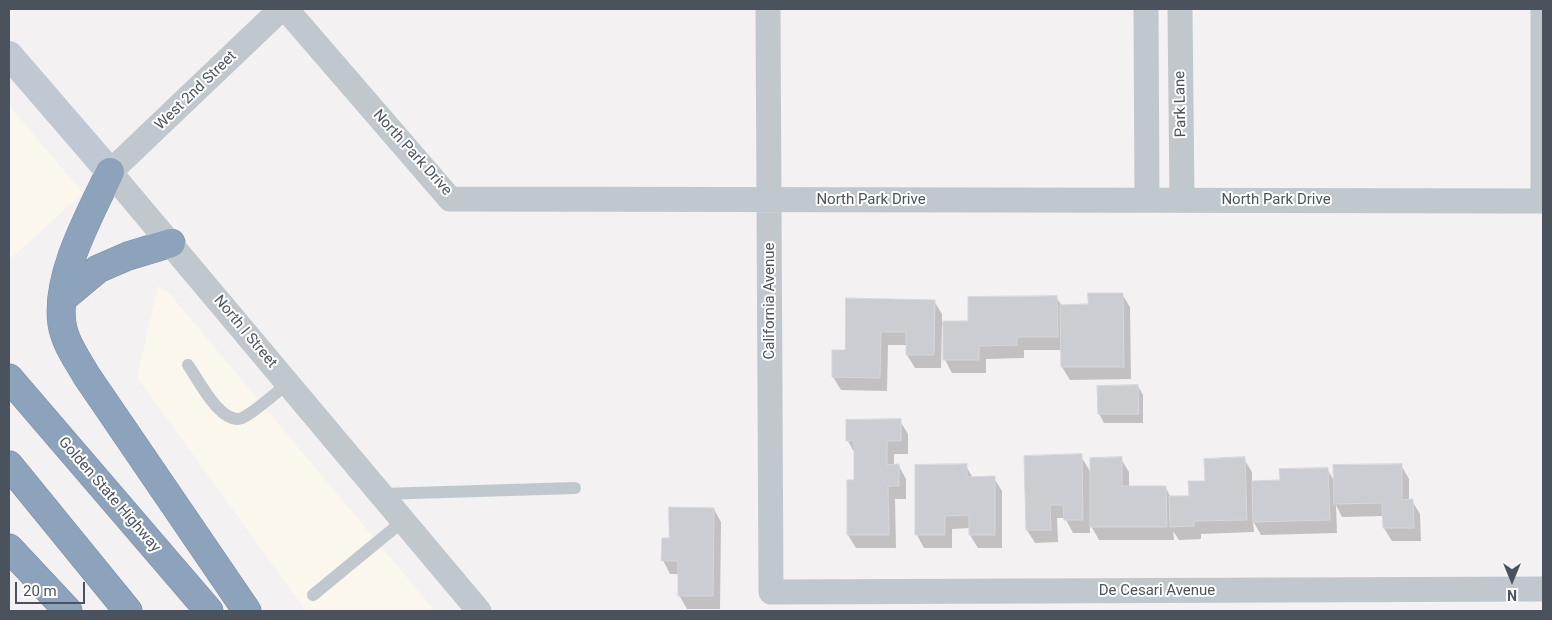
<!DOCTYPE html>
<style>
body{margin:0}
#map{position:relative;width:1552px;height:620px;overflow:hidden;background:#f3f1f1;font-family:Roboto,sans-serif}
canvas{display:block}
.frame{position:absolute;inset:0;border:10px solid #4a535d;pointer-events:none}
.north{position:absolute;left:1487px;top:555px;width:50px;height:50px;-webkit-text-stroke:4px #fff;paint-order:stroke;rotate:180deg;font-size:14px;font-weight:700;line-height:20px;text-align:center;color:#4a535d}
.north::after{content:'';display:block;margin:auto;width:18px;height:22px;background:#4a535d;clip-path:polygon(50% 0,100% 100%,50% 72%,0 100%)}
.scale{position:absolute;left:15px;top:582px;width:70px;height:22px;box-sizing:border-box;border:2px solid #4a535d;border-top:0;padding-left:6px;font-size:15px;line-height:18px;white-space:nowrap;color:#4a535d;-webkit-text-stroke:4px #fff;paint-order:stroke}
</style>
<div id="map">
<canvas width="1552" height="620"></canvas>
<div class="frame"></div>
<div class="north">N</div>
<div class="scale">20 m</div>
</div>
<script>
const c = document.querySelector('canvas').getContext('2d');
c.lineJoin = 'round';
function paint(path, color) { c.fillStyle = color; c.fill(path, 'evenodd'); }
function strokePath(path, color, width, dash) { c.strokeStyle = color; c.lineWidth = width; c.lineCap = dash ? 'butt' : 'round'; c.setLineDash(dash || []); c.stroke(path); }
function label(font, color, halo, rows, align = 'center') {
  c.font = font + ' Roboto,sans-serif'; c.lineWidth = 4; c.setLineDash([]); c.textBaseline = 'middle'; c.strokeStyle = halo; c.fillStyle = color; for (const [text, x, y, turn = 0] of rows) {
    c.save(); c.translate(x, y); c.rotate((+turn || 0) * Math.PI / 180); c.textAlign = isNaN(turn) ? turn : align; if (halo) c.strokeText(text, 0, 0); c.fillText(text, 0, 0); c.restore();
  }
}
const commercial = new Path2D(`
 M 9,105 L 83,193 L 9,260 Z
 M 158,286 L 169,293 L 435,611 L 306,611 L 137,377 Z`);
const shadow = new Path2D(`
 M 1122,294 L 1130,307 L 1131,379 L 1070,380 L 1062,367 L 1062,350 L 1024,350 L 1024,358 L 986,359 L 986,373 L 952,373 L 945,360 L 944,325 L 942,325 L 941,368 L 915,368 L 907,355 L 907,345 L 888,345 L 887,391 L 841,390 L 833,377 L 834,351 L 847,352 L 934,301 L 942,314 L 942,323 L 969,322 L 1056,297 L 1062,306 L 1089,305 Z
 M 1138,386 L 1143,395 L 1143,423 L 1104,423 L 1099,414 Z
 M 900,421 L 908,434 L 908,454 L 894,454 L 894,466 L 899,466 L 906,479 L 906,499 L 895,499 L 896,548 L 856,548 L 848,535 L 855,481 L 855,454 L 848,441 Z
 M 1081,456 L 1091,473 L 1121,459 L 1129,472 L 1129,488 L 1166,488 L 1171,498 L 1190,497 L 1206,482 L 1244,459 L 1252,472 L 1252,482 L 1281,481 L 1328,470 L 1334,481 L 1401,465 L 1409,479 L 1409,501 L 1412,501 L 1420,514 L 1421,541 L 1392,541 L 1384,528 L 1384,516 L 1342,517 L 1336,505 L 1337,533 L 1261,535 L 1253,521 L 1254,532 L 1201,534 L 1201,539 L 1179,540 L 1173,531 L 1174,540 L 1099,540 L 1090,524 L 1090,533 L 1073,533 L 1065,518 L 1057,518 L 1058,542 L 1035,543 L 1027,530 Z
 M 966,466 L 973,478 L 994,478 L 1002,491 L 1002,548 L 978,548 L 970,535 L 970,528 L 952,529 L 952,548 L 924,548 L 917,535 Z
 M 714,509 L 721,522 L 720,609 L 687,609 L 679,595 L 680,574 L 670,574 L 663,560 L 670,539 Z`);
const building = new Path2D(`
 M 1088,293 L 1123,293 L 1124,367 L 1061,367 L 1060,305 L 1088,304 Z
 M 1057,296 L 1058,337 L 1017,337 L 1017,345 L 979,346 L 979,360 L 943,360 L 943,321 L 968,321 L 968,297 Z
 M 846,298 L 935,300 L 934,355 L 906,355 L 906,332 L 881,332 L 880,378 L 832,377 L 832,350 L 845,350 Z
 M 1138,385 L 1139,414 L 1098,414 L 1097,386 Z
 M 901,419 L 901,441 L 887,441 L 887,465 L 899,464 L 899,486 L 888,486 L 889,535 L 847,535 L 847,480 L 854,480 L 854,441 L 846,441 L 846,420 Z
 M 1082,454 L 1083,520 L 1064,520 L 1063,505 L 1050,505 L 1051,530 L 1026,530 L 1024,456 Z
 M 1122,457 L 1122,486 L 1166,486 L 1167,527 L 1090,527 L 1090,458 Z
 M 1245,457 L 1247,520 L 1194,521 L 1194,526 L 1170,527 L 1169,496 L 1189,496 L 1188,481 L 1205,481 L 1204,459 Z
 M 967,464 L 967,477 L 995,476 L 995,535 L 969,535 L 969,515 L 945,516 L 945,535 L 915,535 L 915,465 Z
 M 1402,464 L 1402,500 L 1413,499 L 1414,528 L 1383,528 L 1382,503 L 1334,504 L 1333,465 Z
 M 1328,468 L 1330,520 L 1253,522 L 1252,481 L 1280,480 L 1279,469 Z
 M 669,507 L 714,508 L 713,596 L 678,596 L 678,561 L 661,561 L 662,538 L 669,538 Z`);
const lane = new Path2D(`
 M 188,365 C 198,379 221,426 242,418 C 254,413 277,392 288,383
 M 381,494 L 575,488
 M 313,595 L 403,521`);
const street = new Path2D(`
 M 281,9 L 110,172 L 479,611
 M 286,9 L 450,199 L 1543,201
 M 768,9 L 771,592 L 1543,589
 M 1146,9 L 1147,199
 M 1180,9 L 1182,200
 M 1543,9 L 1543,201`);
const secondary = new Path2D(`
 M 9,55 L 110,172`);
const highway = new Path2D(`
 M 110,172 C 90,214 55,276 62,324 C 65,343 77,359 86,375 L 247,611
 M 62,299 L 98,269 L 128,256 L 171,243
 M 9,378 L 209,611
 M 9,465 L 128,611
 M 9,548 L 68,611`);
const streetNames = [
 ["West 2nd Street",196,91,-44],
 ["Park Lane",1181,104,-91],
 ["North Park Drive",412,153,48],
 ["North Park Drive",871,200],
 ["North Park Drive",1276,200],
 ["California Avenue",770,301,-90],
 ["North I Street",245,332,50],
 ["Golden State Highway",109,495,49],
 ["De Cesari Avenue",1157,591]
];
paint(commercial, '#fbf7ed');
paint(shadow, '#0003');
paint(building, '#cbcdd3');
strokePath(building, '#d5d7db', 1);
strokePath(highway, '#788da7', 29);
strokePath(lane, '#c0c8ce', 12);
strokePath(street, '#c0c8ce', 25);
strokePath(secondary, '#c0c9d3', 28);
strokePath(highway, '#8da2bb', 28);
label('15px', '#4a535d', '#fff', streetNames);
</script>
